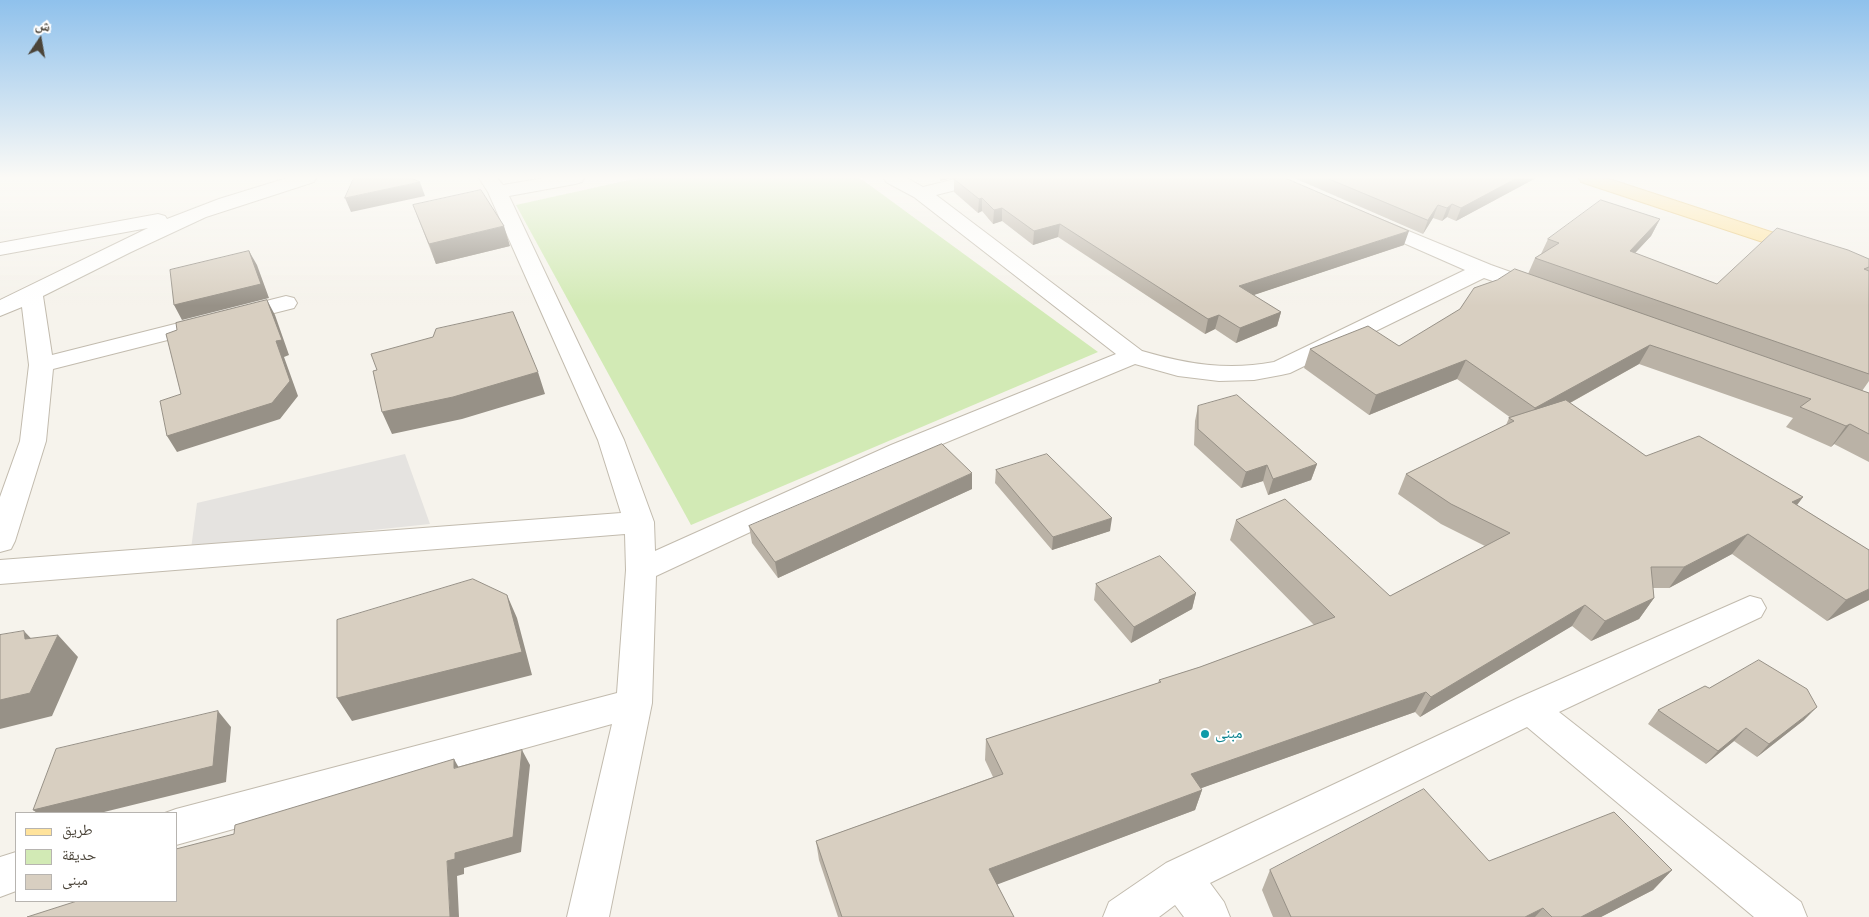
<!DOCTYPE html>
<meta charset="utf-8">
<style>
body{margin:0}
#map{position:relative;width:1869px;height:917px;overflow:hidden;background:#f6f3ec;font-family:Arial,"Noto Naskh Arabic",sans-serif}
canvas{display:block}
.legend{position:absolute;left:15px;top:812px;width:162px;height:90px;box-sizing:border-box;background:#fff;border:1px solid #b7b4b0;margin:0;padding:6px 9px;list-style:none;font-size:15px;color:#4b4439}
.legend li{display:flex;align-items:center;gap:10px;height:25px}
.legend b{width:25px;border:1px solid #b7b4b0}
.north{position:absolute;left:15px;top:15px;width:50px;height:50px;-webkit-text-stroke:4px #fff;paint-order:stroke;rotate:12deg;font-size:14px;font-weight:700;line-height:20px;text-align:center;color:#4b4439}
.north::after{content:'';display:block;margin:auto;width:18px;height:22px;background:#4b4439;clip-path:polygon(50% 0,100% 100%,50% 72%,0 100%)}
</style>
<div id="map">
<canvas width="1869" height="917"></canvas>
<ul class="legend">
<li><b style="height:6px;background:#ffe39c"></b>طريق</li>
<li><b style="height:14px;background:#d2eab5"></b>حديقة</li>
<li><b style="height:14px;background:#d8cfc1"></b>مبنى</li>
</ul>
<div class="north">ش</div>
</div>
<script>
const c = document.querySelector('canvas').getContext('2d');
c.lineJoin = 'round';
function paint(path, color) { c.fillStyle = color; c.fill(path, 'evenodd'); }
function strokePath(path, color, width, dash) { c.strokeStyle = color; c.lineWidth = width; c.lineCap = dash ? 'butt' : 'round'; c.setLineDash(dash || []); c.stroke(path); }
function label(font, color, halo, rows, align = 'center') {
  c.font = font + ' Arial,"Noto Naskh Arabic",sans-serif'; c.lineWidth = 4; c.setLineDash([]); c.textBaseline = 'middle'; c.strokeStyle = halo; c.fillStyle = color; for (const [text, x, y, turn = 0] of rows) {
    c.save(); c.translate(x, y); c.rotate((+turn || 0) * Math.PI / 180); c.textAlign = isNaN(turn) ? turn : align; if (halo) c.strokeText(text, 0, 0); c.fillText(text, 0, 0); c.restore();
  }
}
const green = new Path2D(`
 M 638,178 L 860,178 L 1098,352 L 691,525 L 516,205 Z`);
const parking = new Path2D(`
 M 405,454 L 430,524 L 191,549 L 197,503 Z`);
const minor = new Path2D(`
 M 287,178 L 316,178 L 314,182 L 206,217 L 131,252 L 43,296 L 52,355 L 286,296 L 294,298 L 297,303 L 294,308 L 53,369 L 46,441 L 15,541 L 11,549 L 0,552 L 0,497 L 20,441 L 29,365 L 22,307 L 0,316 L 0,300 L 148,228 L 0,255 L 0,243 L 158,214 L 165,216 L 167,219 L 219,199 Z
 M 479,178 L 497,178 L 503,185 L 544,178 L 584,178 L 582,182 L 575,184 L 509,196 L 624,440 L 654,522 L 655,551 L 891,445 L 1116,354 L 914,197 L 886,182 L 884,178 L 907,178 L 923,187 L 959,178 L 990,178 L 988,182 L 936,195 L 1142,351 C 1187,364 1227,371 1274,362 L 1465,270 L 1365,226 L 1362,222 L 1365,218 L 1372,216 L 1491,265 L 1547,285 L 1550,290 L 1547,295 L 1539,297 L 1484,278 L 1290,373 L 1281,375 L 1254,380 L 1219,381 L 1178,376 L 1135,364 L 911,457 L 656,576 L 652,703 L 609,917 L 567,917 L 612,724 L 176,845 L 176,813 L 165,813 L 176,809 L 617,693 L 626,570 L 625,534 L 0,584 L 0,560 L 621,513 L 598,440 L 488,192 Z
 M 1750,596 L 1761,599 L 1766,608 L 1761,617 L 1559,712 L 1801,902 L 1807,917 L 1754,917 L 1527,727 L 1210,883 L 1224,902 L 1230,917 L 1184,917 L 1175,905 L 1159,917 L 1103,917 L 1109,902 L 1166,863 L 1518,698 Z
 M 16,852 L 16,891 L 0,897 L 0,857 Z`);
const primary = new Path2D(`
 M 1579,178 L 1606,178 L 1869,264 L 1869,277 L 1581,182 Z`);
const wall = new Path2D(`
 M 1294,178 L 1536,178 L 1456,221 L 1447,217 L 1442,221 L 1433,218 L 1423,234 Z
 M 954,179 L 1404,245 L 1253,295 L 1281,312 L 1277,326 L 1236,343 L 1215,329 L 1205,334 L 1058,237 L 1033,245 L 1002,221 L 993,224 L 982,211 L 978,213 L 954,192 Z
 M 413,205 L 510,246 L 436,264 Z
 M 1660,219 L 1651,236 L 1635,253 L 1717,284 L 1869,259 L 1869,381 L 1862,391 L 1869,393 L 1869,462 L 1834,444 L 1831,447 L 1786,427 L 1793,418 L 1639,364 L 1570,403 L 1646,456 L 1803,497 L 1797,505 L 1869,550 L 1869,600 L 1827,621 L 1732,554 L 1669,588 L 1653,588 L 1654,598 L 1639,619 L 1591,641 L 1572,626 L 1420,717 L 1415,712 L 1201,788 L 1202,790 L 1195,810 L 997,884 L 1014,917 L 838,917 L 819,860 L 816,841 L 993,777 L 985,760 L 986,739 L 1158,683 L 1159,680 L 1200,667 L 1314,625 L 1230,540 L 1236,520 L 1390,596 L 1485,546 L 1441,524 L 1398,494 L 1406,474 L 1506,425 L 1509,418 L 1511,418 L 1457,379 L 1369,415 L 1304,368 L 1310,349 L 1399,346 L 1528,274 L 1535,258 L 1541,254 L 1548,239 Z
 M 1198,406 L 1317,464 L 1311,480 L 1268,495 L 1263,481 L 1241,488 L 1194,445 L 1195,421 Z
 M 996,470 L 1110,531 L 1052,550 L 995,483 Z
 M 972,489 L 778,578 L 752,543 L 749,526 Z
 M 1096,584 L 1196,593 L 1192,609 L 1131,643 L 1094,600 Z
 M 1709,688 L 1804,720 L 1757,757 L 1734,741 L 1706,764 L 1648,724 L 1658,710 Z
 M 1489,861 L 1672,870 L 1653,890 L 1601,917 L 1273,917 L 1262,890 L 1270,870 Z`);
const shadedWall = new Path2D(`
 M 940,178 L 952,178 L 940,181 Z
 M 1517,178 L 1536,178 L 1456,221 L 1461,208 Z
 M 420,182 L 425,196 L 351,212 L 345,198 Z
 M 982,198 L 982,211 L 978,213 L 979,199 Z
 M 1452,204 L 1447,217 L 1442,221 L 1447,208 Z
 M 1438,205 L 1433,218 L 1423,234 L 1428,220 Z
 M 1002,208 L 1002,221 L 993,224 L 994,210 Z
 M 1660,219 L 1651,236 L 1621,268 L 1630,251 Z
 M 1060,224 L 1058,237 L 1033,245 L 1034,231 Z
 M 504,226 L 510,246 L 436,264 L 429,244 Z
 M 1409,231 L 1404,245 L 1236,301 L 1239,286 Z
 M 249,251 L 257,265 L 269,298 L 182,320 L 174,305 Z
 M 267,300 L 275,315 L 289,355 L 284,357 L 298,396 L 280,419 L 177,452 L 167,436 L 276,341 Z
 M 1281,312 L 1277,326 L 1236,343 L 1240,328 Z
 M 1219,315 L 1215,329 L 1205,334 L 1208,319 Z
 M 1650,345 L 1639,364 L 1525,428 L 1535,408 Z
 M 1466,360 L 1457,379 L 1369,415 L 1376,395 Z
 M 538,372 L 545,394 L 462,419 L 392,434 L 382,412 Z
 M 1850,424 L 1834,444 L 1831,447 L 1846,426 Z
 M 1317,464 L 1311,480 L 1268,495 L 1273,479 Z
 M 1267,465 L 1263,481 L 1241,488 L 1246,472 Z
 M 972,473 L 972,489 L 778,578 L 775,562 Z
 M 1803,497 L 1787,518 L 1792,502 Z
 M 1112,518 L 1110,531 L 1052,550 L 1053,537 Z
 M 1748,534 L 1732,554 L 1669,588 L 1684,567 Z
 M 1869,589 L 1869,600 L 1827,621 L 1846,600 Z
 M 1196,593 L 1192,609 L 1131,643 L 1134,627 Z
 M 507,595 L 517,618 L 532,675 L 352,721 L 337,698 Z
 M 1654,598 L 1639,619 L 1591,641 L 1605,621 Z
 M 1585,605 L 1572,626 L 1420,717 L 1431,697 Z
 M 24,631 L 45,653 L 58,635 L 78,657 L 52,716 L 0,729 L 0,700 L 25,639 Z
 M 1426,692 L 1415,712 L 1185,794 L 1191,774 Z
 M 1817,707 L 1804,720 L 1757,757 L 1769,744 Z
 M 218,711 L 231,727 L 226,782 L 100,813 L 37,813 L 33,810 Z
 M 1746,728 L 1734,741 L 1706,764 L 1718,751 Z
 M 522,750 L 530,765 L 521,852 L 464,868 L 464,874 L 457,876 L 459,917 L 450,917 L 447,861 Z
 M 454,759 L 463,775 L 454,768 Z
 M 1202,790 L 1195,810 L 988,888 L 989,869 Z
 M 1672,870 L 1653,890 L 1601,917 L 1581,917 Z
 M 1543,908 L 1535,917 L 1525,917 Z`);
const building = new Path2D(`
 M 354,178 L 411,178 L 420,182 L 345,198 Z
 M 960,178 L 1285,178 L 1409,231 L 1239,286 L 1281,312 L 1240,328 L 1219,315 L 1208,319 L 1060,224 L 1034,231 L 1002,208 L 994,210 L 982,198 L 979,199 L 954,179 Z
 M 1327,178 L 1517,178 L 1461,208 L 1452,204 L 1447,208 L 1438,205 L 1428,220 Z
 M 481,190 L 504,226 L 429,244 L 413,205 Z
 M 1601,200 L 1660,219 L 1630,251 L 1717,284 L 1777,228 L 1848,250 L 1869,259 L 1869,267 L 1864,269 L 1869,271 L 1869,374 L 1535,258 L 1559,243 L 1548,239 Z
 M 249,251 L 261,284 L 174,305 L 170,270 Z
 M 1515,269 L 1869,393 L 1869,434 L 1850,424 L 1846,426 L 1800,407 L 1811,399 L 1650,345 L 1535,408 L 1466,360 L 1376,395 L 1310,349 L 1368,326 L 1399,346 L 1460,309 L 1474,288 L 1497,280 Z
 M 267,300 L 282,340 L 276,341 L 290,381 L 272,403 L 167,436 L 160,401 L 181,394 L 166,334 L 177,330 L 176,323 Z
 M 513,312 L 538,372 L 453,397 L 382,412 L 373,371 L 377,370 L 371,354 L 433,337 L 436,329 Z
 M 1237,395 L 1317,464 L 1273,479 L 1267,465 L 1246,472 L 1198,429 L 1198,406 Z
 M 1566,400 L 1646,456 L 1699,436 L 1803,497 L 1792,502 L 1869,550 L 1869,589 L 1846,600 L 1748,534 L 1684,567 L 1651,567 L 1654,598 L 1605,621 L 1585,605 L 1431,697 L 1426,692 L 1191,774 L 1202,790 L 989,869 L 1014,917 L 842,917 L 816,841 L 1003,774 L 986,739 L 1161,682 L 1159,680 L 1200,667 L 1335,617 L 1236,520 L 1285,499 L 1390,596 L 1510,533 L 1451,504 L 1406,474 L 1514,421 L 1509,418 Z
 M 942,444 L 972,473 L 775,562 L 749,526 Z
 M 1047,454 L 1112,518 L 1053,537 L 996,470 Z
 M 1160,556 L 1196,593 L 1134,627 L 1096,584 Z
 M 473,579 L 507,595 L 522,652 L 337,698 L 337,620 Z
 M 24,631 L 25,639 L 58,635 L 30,693 L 0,700 L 0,635 Z
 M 1759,660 L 1807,689 L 1817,707 L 1769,744 L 1746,728 L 1718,751 L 1658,710 L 1705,686 L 1709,688 Z
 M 218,711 L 213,766 L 33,810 L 56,749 Z
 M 522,750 L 513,837 L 455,853 L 455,859 L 447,861 L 450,917 L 27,917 L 77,901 L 176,901 L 176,849 L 234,834 L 235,825 L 454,759 L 454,768 Z
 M 1424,789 L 1489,861 L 1614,812 L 1672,870 L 1581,917 L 1552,917 L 1543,908 L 1525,917 L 1291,917 L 1270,870 Z`);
const markers = [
 [1205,734,5,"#0f9aa8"]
];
const nearCulturenames = [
 ["مبنى",1215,734]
];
paint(green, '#d2eab5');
paint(parking, '#e5e3e0');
strokePath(minor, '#c2bbae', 2);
strokePath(primary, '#e6c16a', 2);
paint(minor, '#fff');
paint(primary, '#ffe39c');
paint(wall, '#bab2a6');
paint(shadedWall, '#979187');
paint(building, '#d8cfc1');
strokePath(building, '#979187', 1);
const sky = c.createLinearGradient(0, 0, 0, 306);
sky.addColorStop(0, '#8fc1ec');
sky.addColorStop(0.58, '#fbfaf6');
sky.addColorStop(1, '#fbfaf600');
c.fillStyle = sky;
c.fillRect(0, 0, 1869, 306);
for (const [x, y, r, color] of markers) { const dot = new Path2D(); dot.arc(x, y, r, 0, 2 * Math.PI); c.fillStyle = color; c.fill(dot); strokePath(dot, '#fff', 2); }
label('16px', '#0d838f', '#fff', nearCulturenames, 'left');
</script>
